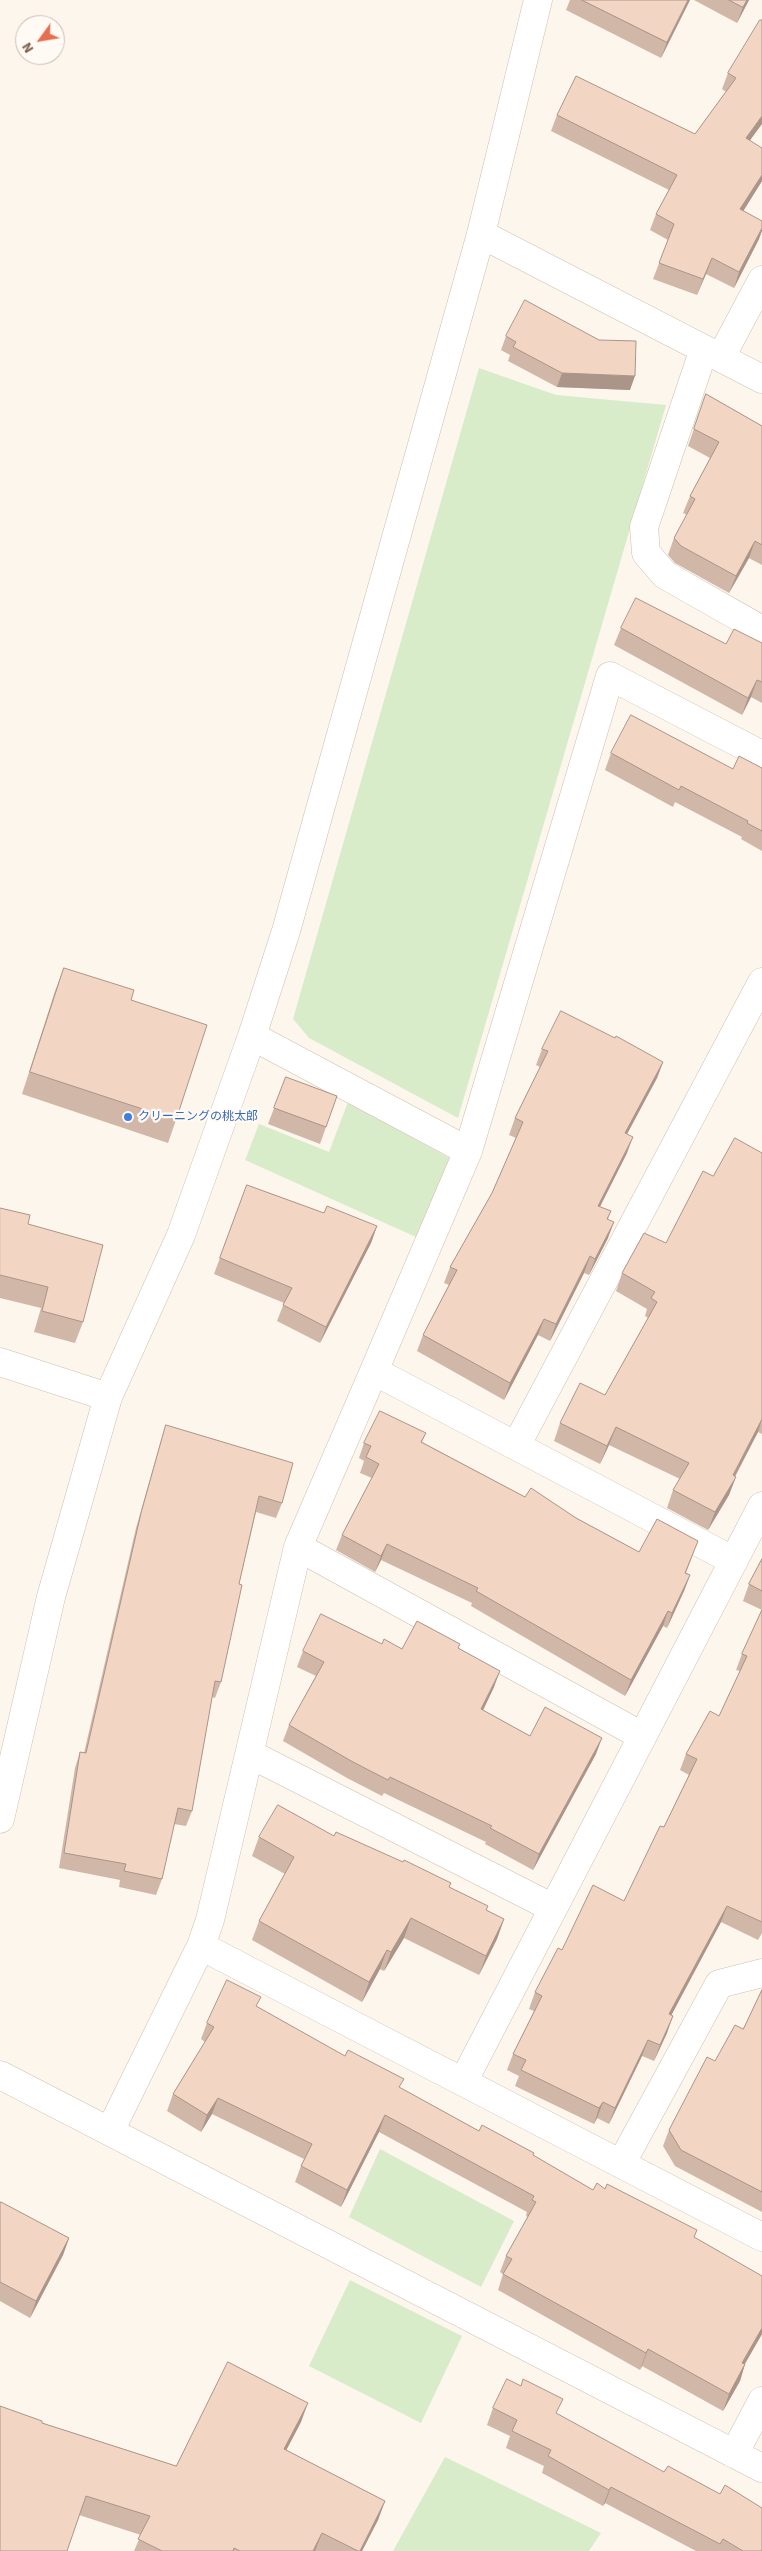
<!DOCTYPE html>
<meta charset="utf-8">
<style>
body{margin:0}
#map{position:relative;width:762px;height:2551px;overflow:hidden;background:#fdf6ec;font-family:"Source Sans 3",sans-serif}
canvas{display:block}
.north{position:absolute;left:15px;top:15px;width:50px;height:50px;box-sizing:border-box;background:#fffaf3;border:1px solid #cabbb1;border-radius:50%;rotate:238deg;font-size:14px;font-weight:700;line-height:20px;text-align:center;color:#7a5c4d}
.north::after{content:'';display:block;margin:auto;width:18px;height:22px;background:#e76f51;clip-path:polygon(50% 0,100% 100%,50% 72%,0 100%)}
</style>
<div id="map">
<canvas width="762" height="2551"></canvas>
<div class="north">N</div>
</div>
<script>
const c = document.querySelector('canvas').getContext('2d');
c.lineJoin = 'round';
function paint(path, color) { c.fillStyle = color; c.fill(path, 'evenodd'); }
function strokePath(path, color, width, dash) { c.strokeStyle = color; c.lineWidth = width; c.lineCap = dash ? 'butt' : 'round'; c.setLineDash(dash || []); c.stroke(path); }
function label(font, color, halo, rows, align = 'center') {
  c.font = font + ' "Source Sans 3","Noto Sans JP",sans-serif'; c.lineWidth = 4.5; c.setLineDash([]); c.textBaseline = 'middle'; c.strokeStyle = halo; c.fillStyle = color; for (const [text, x, y, turn = 0] of rows) {
    c.save(); c.translate(x, y); c.rotate((+turn || 0) * Math.PI / 180); c.textAlign = isNaN(turn) ? turn : align; if (halo) c.strokeText(text, 0, 0); c.fillText(text, 0, 0); c.restore();
  }
}
const green = new Path2D(`
 M 479,368 L 556,395 L 666,405 L 458,1118 L 309,1038 L 293,1019 Z
 M 348,1102 L 451,1159 L 416,1237 L 245,1160 L 259,1124 L 329,1152 Z
 M 380,2149 L 514,2221 L 481,2287 L 349,2217 Z
 M 350,2280 L 462,2336 L 421,2423 L 309,2366 Z
 M 445,2457 L 601,2533 L 589,2551 L 393,2551 Z`);
const minor = new Path2D(`
 M 481,234 L 762,379
 M 704,349 L 644,527 L 646,553 L 665,575 L 762,630
 M 721,357 L 762,280
 M 252,1036 L 468,1151
 M 0,1362 L 108,1397
 M 374,1371 L 468,1151 L 610,676 L 762,755
 M 516,1446 L 762,982
 M 298,1547 L 642,1736
 M 250,1754 L 553,1908
 M 0,1819 L 51,1597 L 108,1397 L 181,1235 L 252,1036 L 286,931 L 481,234 L 538,0
 M 201,1946 L 762,2237
 M 0,2075 L 762,2468
 M 463,2082 L 762,1506
 M 110,2131 L 201,1946 L 210,1920 L 298,1547 L 374,1371 L 734,1561
 M 621,2164 L 719,1984 L 762,1973
 M 734,2454 L 762,2401`);
const wall = new Path2D(`
 M 570,0 L 690,0 L 661,58 L 566,10 Z
 M 694,0 L 749,0 L 737,23 Z
 M 762,20 L 750,140 L 762,181 L 743,211 L 759,239 L 734,288 L 706,274 L 697,295 L 653,279 L 668,240 L 650,230 L 656,214 L 669,190 L 551,131 L 557,115 L 695,134 L 726,92 L 722,89 L 728,73 Z
 M 506,336 L 630,390 L 557,387 L 508,361 L 510,355 L 501,350 Z
 M 706,394 L 762,426 L 762,565 L 749,558 L 729,593 L 675,563 L 668,555 L 674,538 L 687,515 L 683,513 L 690,496 L 710,458 L 688,446 Z
 M 621,628 L 726,644 L 762,643 L 762,703 L 751,697 L 742,715 L 614,645 Z
 M 611,753 L 733,769 L 762,768 L 762,851 L 741,839 L 742,837 L 675,802 L 673,807 L 605,770 Z
 M 64,968 L 131,1000 L 176,1120 L 168,1143 L 22,1094 L 55,991 Z
 M 542,1049 L 663,1062 L 657,1078 L 627,1134 L 627,1153 L 600,1207 L 611,1211 L 608,1219 L 608,1238 L 589,1275 L 584,1273 L 550,1341 L 538,1335 L 504,1400 L 417,1351 L 423,1335 L 449,1285 L 444,1283 L 450,1267 L 492,1193 L 516,1138 L 509,1135 L 515,1118 L 540,1067 L 536,1065 Z
 M 286,1077 L 337,1096 L 320,1144 L 268,1124 Z
 M 762,1153 L 762,1434 L 758,1432 L 735,1477 L 729,1495 L 708,1530 L 667,1508 L 673,1490 L 680,1479 L 609,1445 L 600,1464 L 554,1441 L 560,1423 L 605,1395 L 648,1318 L 645,1316 L 647,1309 L 616,1291 L 622,1273 L 666,1243 L 713,1176 Z
 M 247,1185 L 324,1213 L 377,1226 L 371,1243 L 320,1343 L 277,1321 L 284,1303 L 214,1274 Z
 M 0,1208 L 28,1224 L 83,1322 L 75,1343 L 34,1332 L 41,1308 L 0,1298 Z
 M 166,1425 L 282,1503 L 276,1518 L 256,1512 L 239,1584 L 221,1682 L 215,1698 L 212,1697 L 192,1811 L 186,1826 L 174,1824 L 162,1879 L 156,1895 L 119,1887 L 120,1880 L 59,1868 L 75,1768 L 80,1752 L 84,1753 L 136,1528 L 161,1441 Z
 M 426,1433 L 422,1442 L 525,1497 L 576,1518 L 639,1552 L 698,1541 L 686,1573 L 690,1575 L 684,1591 L 667,1628 L 663,1626 L 625,1696 L 471,1606 L 472,1603 L 381,1560 L 375,1572 L 336,1550 L 342,1535 L 372,1478 L 360,1473 L 364,1461 L 359,1458 L 364,1443 Z
 M 762,1559 L 762,1933 L 758,1940 L 721,1922 L 671,2015 L 667,2033 L 654,2061 L 642,2056 L 609,2124 L 597,2118 L 594,2124 L 515,2086 L 519,2076 L 507,2070 L 513,2054 L 534,2011 L 529,2009 L 535,1992 L 562,1950 L 624,1901 L 664,1827 L 689,1775 L 680,1770 L 686,1754 L 719,1716 L 740,1671 L 736,1670 L 742,1654 L 762,1610 L 743,1601 L 749,1584 Z
 M 382,1644 L 402,1649 L 459,1648 L 494,1687 L 483,1710 L 530,1736 L 596,1754 L 533,1870 L 485,1844 L 486,1842 L 384,1793 L 382,1796 L 347,1778 L 283,1741 L 289,1725 L 316,1676 L 297,1667 L 303,1651 Z
 M 334,1836 L 451,1883 L 449,1887 L 486,1910 L 504,1919 L 497,1939 L 479,1975 L 404,1938 L 384,1971 L 380,1969 L 362,2002 L 252,1940 L 259,1921 L 285,1874 L 252,1856 L 259,1837 Z
 M 762,1990 L 762,2212 L 675,2166 L 663,2146 L 669,2130 L 715,2061 L 743,2029 Z
 M 257,2007 L 400,2088 L 479,2131 L 533,2156 L 593,2190 L 605,2189 L 694,2237 L 762,2334 L 745,2364 L 740,2381 L 723,2411 L 642,2366 L 640,2370 L 498,2290 L 503,2274 L 500,2272 L 506,2256 L 528,2217 L 526,2216 L 527,2212 L 379,2132 L 341,2207 L 295,2182 L 301,2166 L 304,2159 L 212,2114 L 201,2132 L 167,2111 L 173,2094 L 205,2042 L 201,2039 L 207,2023 Z
 M 0,2204 L 69,2238 L 63,2255 L 30,2318 L 0,2301 Z
 M 493,2408 L 557,2414 L 762,2551 L 696,2551 L 605,2503 L 603,2506 L 542,2473 L 544,2466 L 506,2448 L 510,2436 L 487,2425 Z
 M 301,2422 L 286,2450 L 385,2501 L 378,2520 L 362,2551 L 134,2551 L 141,2535 L 79,2515 L 42,2423 L 176,2466 Z`);
const shadedWall = new Path2D(`
 M 688,0 L 690,0 L 661,58 L 667,42 Z
 M 747,0 L 749,0 L 737,23 L 743,7 Z
 M 762,116 L 762,124 L 740,154 L 746,138 Z
 M 762,175 L 762,181 L 734,226 L 740,209 Z
 M 762,228 L 762,231 L 759,239 L 734,288 L 739,272 Z
 M 712,258 L 706,274 L 697,295 L 703,279 Z
 M 562,373 L 635,376 L 630,390 L 557,387 Z
 M 755,541 L 749,558 L 729,593 L 736,576 Z
 M 757,680 L 751,697 L 742,715 L 748,698 Z
 M 663,1062 L 657,1078 L 619,1149 L 625,1133 Z
 M 633,1137 L 627,1153 L 592,1222 L 598,1206 Z
 M 614,1222 L 608,1238 L 589,1275 L 595,1259 Z
 M 377,1226 L 371,1243 L 320,1343 L 326,1327 Z
 M 590,1256 L 584,1273 L 550,1341 L 556,1324 Z
 M 544,1319 L 538,1335 L 504,1400 L 510,1383 Z
 M 762,1419 L 758,1432 L 728,1489 L 736,1477 L 729,1495 L 708,1530 L 715,1512 Z
 M 616,1427 L 609,1445 L 600,1464 L 607,1446 Z
 M 387,1544 L 381,1560 L 375,1572 L 381,1556 Z
 M 690,1575 L 684,1591 L 667,1628 L 672,1613 Z
 M 668,1611 L 663,1626 L 625,1696 L 631,1680 Z
 M 500,1671 L 494,1687 L 476,1725 L 481,1709 Z
 M 602,1738 L 596,1754 L 533,1870 L 539,1854 Z
 M 727,1906 L 721,1922 L 663,2031 L 669,2014 Z
 M 411,1918 L 404,1938 L 384,1971 L 391,1952 Z
 M 504,1919 L 497,1939 L 479,1975 L 486,1956 Z
 M 387,1950 L 380,1969 L 362,2002 L 369,1982 Z
 M 673,2016 L 667,2033 L 654,2061 L 660,2045 Z
 M 648,2040 L 642,2056 L 609,2124 L 615,2108 Z
 M 218,2098 L 212,2114 L 201,2132 L 207,2115 Z
 M 603,2102 L 597,2118 L 594,2124 L 599,2108 Z
 M 385,2115 L 379,2132 L 341,2207 L 347,2190 Z
 M 69,2238 L 63,2255 L 30,2318 L 36,2301 Z
 M 762,2328 L 762,2334 L 736,2379 L 742,2363 Z
 M 648,2349 L 642,2366 L 640,2370 L 646,2353 Z
 M 745,2364 L 740,2381 L 723,2411 L 729,2394 Z
 M 308,2403 L 301,2422 L 277,2468 L 284,2449 Z
 M 611,2487 L 605,2503 L 603,2506 L 609,2490 Z
 M 385,2501 L 378,2520 L 362,2551 L 360,2551 Z
 M 322,2533 L 315,2551 L 313,2551 Z`);
const building = new Path2D(`
 M 582,0 L 688,0 L 667,42 Z
 M 729,0 L 747,0 L 743,7 Z
 M 760,20 L 762,20 L 762,116 L 746,138 L 762,148 L 762,175 L 740,209 L 762,221 L 762,228 L 739,272 L 712,258 L 703,279 L 659,263 L 674,224 L 656,214 L 677,175 L 557,115 L 576,76 L 695,134 L 736,78 L 728,73 Z
 M 525,300 L 599,340 L 636,341 L 635,376 L 562,373 L 513,347 L 516,342 L 506,336 Z
 M 706,394 L 762,426 L 762,545 L 755,541 L 736,576 L 681,546 L 674,538 L 695,499 L 690,496 L 719,442 L 694,429 Z
 M 636,598 L 726,644 L 734,629 L 762,643 L 762,682 L 757,680 L 748,698 L 621,628 Z
 M 631,715 L 733,769 L 739,756 L 762,768 L 762,831 L 747,823 L 748,821 L 681,786 L 679,790 L 611,753 Z
 M 64,968 L 134,990 L 131,1000 L 207,1025 L 176,1120 L 30,1072 Z
 M 561,1011 L 615,1038 L 616,1036 L 663,1062 L 625,1133 L 633,1137 L 598,1206 L 611,1211 L 607,1219 L 614,1222 L 595,1259 L 590,1256 L 556,1324 L 544,1319 L 510,1383 L 423,1335 L 457,1270 L 450,1267 L 492,1193 L 523,1122 L 515,1118 L 548,1051 L 542,1049 Z
 M 286,1077 L 337,1096 L 326,1127 L 274,1108 Z
 M 735,1138 L 762,1153 L 762,1419 L 733,1475 L 736,1477 L 715,1512 L 673,1490 L 689,1463 L 616,1427 L 607,1446 L 560,1423 L 580,1383 L 605,1395 L 657,1302 L 651,1298 L 655,1292 L 622,1273 L 644,1233 L 666,1243 L 703,1171 L 713,1176 Z
 M 247,1185 L 324,1213 L 327,1206 L 377,1226 L 326,1327 L 283,1305 L 292,1288 L 220,1258 Z
 M 0,1208 L 30,1215 L 28,1224 L 103,1245 L 83,1322 L 42,1311 L 48,1287 L 0,1275 Z
 M 380,1411 L 426,1433 L 421,1442 L 525,1497 L 531,1488 L 576,1518 L 639,1552 L 657,1519 L 698,1541 L 685,1573 L 690,1575 L 672,1613 L 668,1611 L 631,1680 L 476,1591 L 478,1588 L 387,1544 L 381,1556 L 342,1535 L 379,1464 L 366,1457 L 371,1446 L 364,1443 Z
 M 166,1425 L 293,1463 L 282,1503 L 259,1496 L 239,1584 L 242,1585 L 221,1682 L 215,1681 L 192,1811 L 178,1808 L 162,1879 L 124,1871 L 126,1864 L 64,1853 L 80,1752 L 86,1753 L 141,1513 Z
 M 762,1559 L 762,1591 L 749,1584 Z
 M 762,1610 L 762,1922 L 727,1906 L 669,2014 L 673,2016 L 660,2045 L 648,2040 L 615,2108 L 603,2102 L 599,2108 L 521,2070 L 526,2060 L 513,2054 L 542,1996 L 535,1992 L 558,1948 L 562,1950 L 593,1885 L 624,1901 L 660,1826 L 664,1827 L 697,1759 L 686,1754 L 710,1711 L 719,1716 L 747,1656 L 742,1654 Z
 M 321,1614 L 382,1644 L 384,1639 L 402,1649 L 417,1621 L 460,1644 L 458,1648 L 500,1671 L 481,1709 L 530,1736 L 545,1707 L 602,1738 L 539,1854 L 490,1828 L 492,1826 L 390,1777 L 388,1780 L 353,1762 L 289,1725 L 324,1662 L 303,1651 Z
 M 278,1805 L 334,1836 L 336,1832 L 403,1862 L 404,1860 L 451,1883 L 449,1887 L 488,1906 L 486,1910 L 504,1919 L 486,1956 L 411,1918 L 391,1952 L 387,1950 L 369,1982 L 259,1921 L 294,1857 L 259,1837 Z
 M 227,1980 L 261,1997 L 256,2006 L 345,2056 L 348,2050 L 404,2079 L 399,2087 L 479,2131 L 482,2125 L 534,2153 L 533,2155 L 593,2190 L 597,2183 L 605,2189 L 607,2184 L 697,2230 L 694,2237 L 762,2276 L 762,2328 L 742,2363 L 745,2364 L 729,2394 L 648,2349 L 646,2353 L 503,2274 L 512,2259 L 506,2256 L 536,2202 L 532,2200 L 534,2196 L 385,2115 L 347,2190 L 301,2166 L 312,2144 L 218,2098 L 207,2115 L 173,2094 L 214,2027 L 207,2023 Z
 M 762,1990 L 762,2192 L 681,2150 L 669,2130 L 707,2057 L 715,2061 L 735,2025 L 743,2029 Z
 M 1,2202 L 69,2238 L 36,2301 L 0,2282 L 0,2204 Z
 M 228,2362 L 308,2403 L 284,2449 L 385,2501 L 360,2551 L 358,2551 L 322,2533 L 313,2551 L 240,2551 L 234,2548 L 233,2551 L 162,2551 L 138,2539 L 150,2516 L 86,2496 L 67,2551 L 0,2551 L 0,2406 L 42,2421 L 42,2423 L 176,2466 Z
 M 507,2379 L 521,2386 L 523,2379 L 563,2399 L 556,2413 L 664,2472 L 668,2466 L 720,2494 L 725,2485 L 762,2508 L 762,2551 L 743,2551 L 723,2539 L 720,2544 L 611,2487 L 609,2490 L 548,2456 L 551,2450 L 512,2431 L 517,2420 L 493,2408 Z`);
const markers = [
 [128,1117,5,"#3f7fe0"]
];
const shopNames = [
 ["クリーニングの桃太郎",138,1117]
];
paint(green, '#d8ecc9');
strokePath(minor, '#d1beb0', 29);
strokePath(minor, '#fff', 28);
paint(wall, '#d1b7a8');
paint(shadedWall, '#aa9588');
paint(building, '#f3d5c3');
strokePath(building, '#aa9588', 1);
for (const [x, y, r, color] of markers) { const dot = new Path2D(); dot.arc(x, y, r, 0, 2 * Math.PI); c.fillStyle = color; c.fill(dot); strokePath(dot, '#fffaf3', 2); }
label('12px', '#366cbe', '#fffaf3', shopNames, 'left');
</script>
